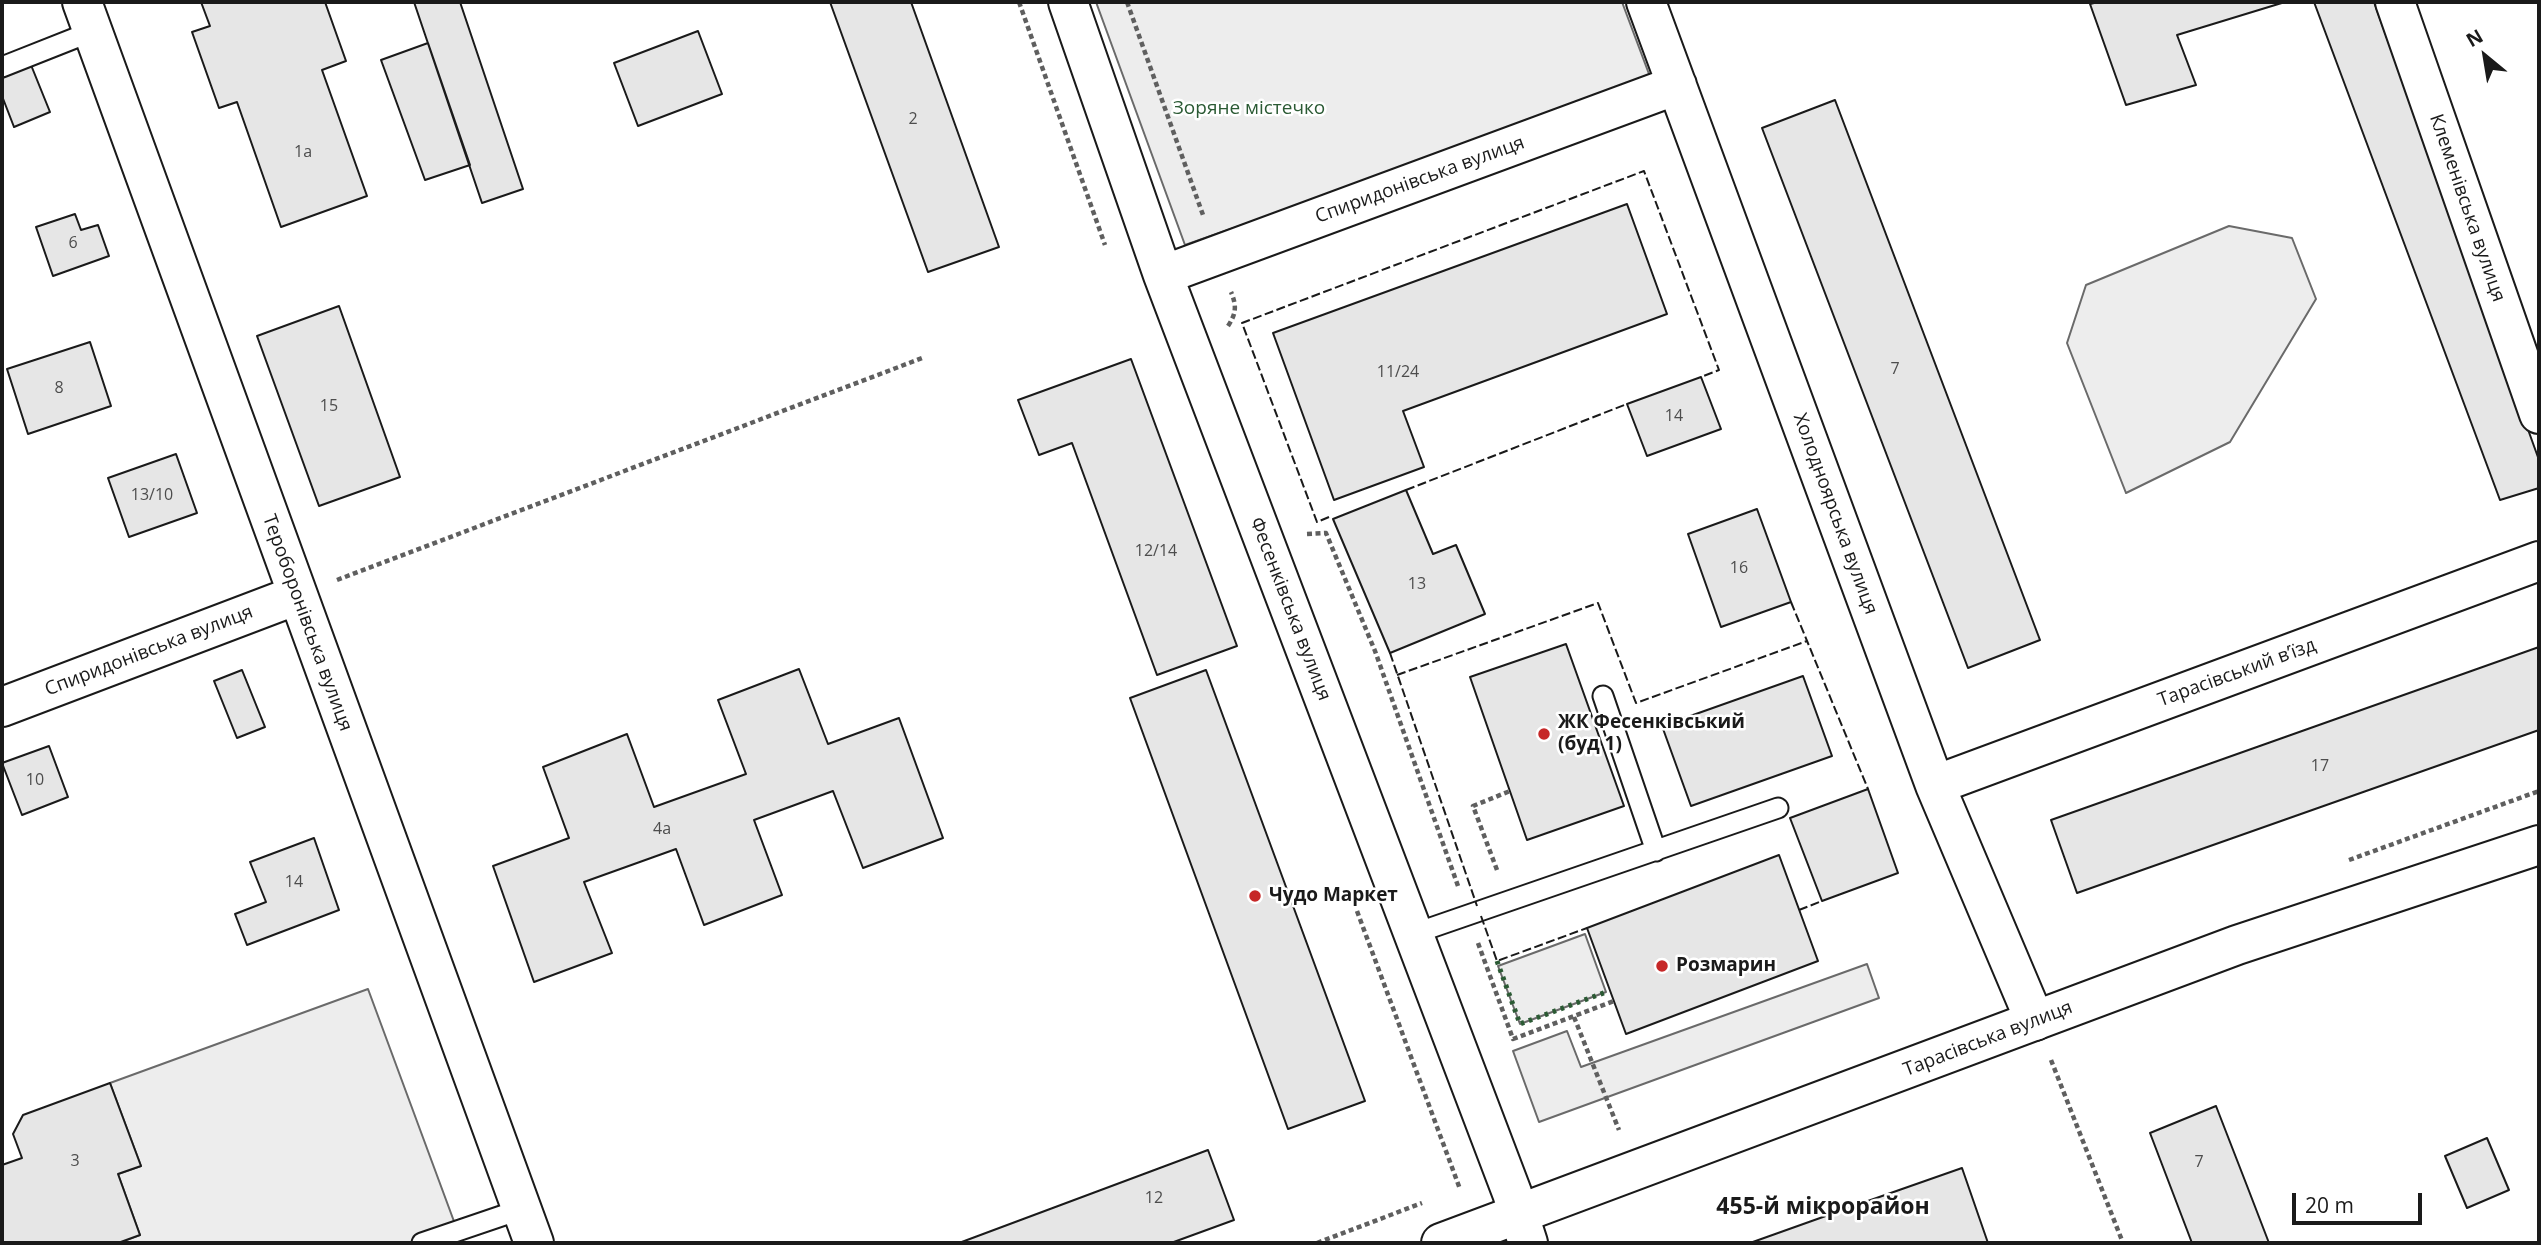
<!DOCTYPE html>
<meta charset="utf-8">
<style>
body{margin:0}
#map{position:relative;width:2541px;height:1245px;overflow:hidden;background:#fff;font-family:"Open Sans",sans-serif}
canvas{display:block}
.frame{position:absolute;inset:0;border:4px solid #1a1a1a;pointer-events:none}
.north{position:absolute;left:2450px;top:21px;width:70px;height:70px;-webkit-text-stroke:5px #fff;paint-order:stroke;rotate:330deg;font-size:19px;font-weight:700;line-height:28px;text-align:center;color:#1a1a1a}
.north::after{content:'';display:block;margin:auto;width:24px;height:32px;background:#1a1a1a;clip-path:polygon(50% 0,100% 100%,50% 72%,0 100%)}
.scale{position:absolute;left:2292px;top:1193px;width:130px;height:32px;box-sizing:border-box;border:4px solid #1a1a1a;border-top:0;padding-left:9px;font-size:21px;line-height:24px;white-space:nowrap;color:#1a1a1a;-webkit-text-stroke:5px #fff;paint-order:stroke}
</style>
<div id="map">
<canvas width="2541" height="1245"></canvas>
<div class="frame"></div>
<div class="north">N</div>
<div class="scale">20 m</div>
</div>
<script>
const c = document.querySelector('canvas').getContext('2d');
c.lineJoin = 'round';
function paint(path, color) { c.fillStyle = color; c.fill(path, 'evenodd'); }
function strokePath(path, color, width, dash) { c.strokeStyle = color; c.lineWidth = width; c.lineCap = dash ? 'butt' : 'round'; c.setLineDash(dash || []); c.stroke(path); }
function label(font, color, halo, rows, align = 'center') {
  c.font = font + ' "Open Sans",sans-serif'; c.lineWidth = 5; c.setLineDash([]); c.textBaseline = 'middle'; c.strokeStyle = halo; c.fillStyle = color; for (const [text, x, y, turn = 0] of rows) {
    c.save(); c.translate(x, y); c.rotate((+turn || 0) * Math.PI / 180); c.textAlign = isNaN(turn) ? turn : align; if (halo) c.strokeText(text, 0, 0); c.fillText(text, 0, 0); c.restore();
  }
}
const built = new Path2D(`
 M 1096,2 L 1622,2 L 1652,82 L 1185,245 Z
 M 2229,226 L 2292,238 L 2316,299 L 2230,442 L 2126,493 L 2067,343 L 2086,285 Z
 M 1585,934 L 1606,992 L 1520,1024 L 1498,966 Z
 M 1867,964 L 1879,998 L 1539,1122 L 1513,1051 L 1567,1031 L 1581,1067 Z
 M 368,989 L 462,1243 L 118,1243 L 140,1235 L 118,1174 L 141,1166 L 110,1083 Z`);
const building = new Path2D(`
 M 201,2 L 325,2 L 346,61 L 322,70 L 367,196 L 281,227 L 237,102 L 219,108 L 192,32 L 210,26 Z
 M 414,2 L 460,2 L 523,189 L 482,203 Z
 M 830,2 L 911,2 L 999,247 L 928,272 Z
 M 2098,2 L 2285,2 L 2177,35 L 2196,85 L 2126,105 L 2090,4 Z
 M 2314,2 L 2374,2 L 2539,460 L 2539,488 L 2500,500 Z
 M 698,31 L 722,94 L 638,126 L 614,63 Z
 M 428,43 L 470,165 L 425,180 L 381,60 Z
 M 31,65 L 50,112 L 14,127 L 2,96 L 2,77 Z
 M 1835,100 L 2040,640 L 1968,668 L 1762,128 Z
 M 1627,204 L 1667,314 L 1403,411 L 1424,467 L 1334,500 L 1273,333 Z
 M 75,214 L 81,230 L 98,225 L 109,256 L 53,276 L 36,227 Z
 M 339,306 L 400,477 L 319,506 L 257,336 Z
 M 90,342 L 111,406 L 28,434 L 7,369 Z
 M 1131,359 L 1237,646 L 1157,675 L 1072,443 L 1039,455 L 1018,400 Z
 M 1701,377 L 1721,429 L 1647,456 L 1627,404 Z
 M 176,454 L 197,513 L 129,537 L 108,478 Z
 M 1406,490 L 1433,554 L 1456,545 L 1485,614 L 1390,653 L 1333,519 Z
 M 1757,509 L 1791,602 L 1721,627 L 1688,534 Z
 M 1566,644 L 1624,806 L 1527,840 L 1470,677 Z
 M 2539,647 L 2539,730 L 2077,893 L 2051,820 Z
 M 799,669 L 828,744 L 899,718 L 943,838 L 863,868 L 833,791 L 754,820 L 782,895 L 704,925 L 676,849 L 584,882 L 612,953 L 534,982 L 493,866 L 569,838 L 543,767 L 627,734 L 654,807 L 746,774 L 718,700 Z
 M 242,670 L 265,727 L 237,738 L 214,681 Z
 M 1206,670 L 1365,1101 L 1288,1129 L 1130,698 Z
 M 1803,676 L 1832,756 L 1691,806 L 1662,726 Z
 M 49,746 L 68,797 L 22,815 L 2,763 Z
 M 1868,789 L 1898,873 L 1822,901 L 1790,818 Z
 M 314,838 L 339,910 L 247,945 L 235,914 L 266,902 L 250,862 Z
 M 1779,855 L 1818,961 L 1626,1034 L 1587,928 Z
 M 110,1083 L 141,1166 L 118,1174 L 140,1235 L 118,1243 L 2,1243 L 2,1165 L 22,1158 L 13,1134 L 23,1115 Z
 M 2216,1106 L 2249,1191 L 2269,1243 L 2192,1243 L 2150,1133 Z
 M 2487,1138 L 2509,1190 L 2467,1208 L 2445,1156 Z
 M 1208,1150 L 1234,1220 L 1171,1243 L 959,1243 Z
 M 1962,1168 L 1988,1243 L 1750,1243 L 1865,1202 Z`);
const path = new Path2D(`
 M 1019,2 L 1105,245
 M 1127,2 L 1203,215
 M 1228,326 C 1236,314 1237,306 1231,292
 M 1307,534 L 1326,533 L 1375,651 L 1458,886
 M 337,580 L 925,357
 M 2349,860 L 2539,791
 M 1497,870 L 1473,806 L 1510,791
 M 1357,911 L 1460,1189
 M 1478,943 L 1513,1039 L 1614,1001
 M 1574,1017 L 1619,1130
 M 2051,1060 L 2123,1243
 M 1317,1243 L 1422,1203`);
const service = new Path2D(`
 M 2,67 L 93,31
 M 1603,696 L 1656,851
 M 1413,934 L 1778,808
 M 422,1243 L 522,1209`);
const minor = new Path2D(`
 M 82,2 L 534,1243
 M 1068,2 L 1163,275 L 1512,1193 L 1528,1243
 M 1646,2 L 1935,785 L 2035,1021
 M 2395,2 L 2539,414
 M 1163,275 L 1677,85
 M 2,707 L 297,595
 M 1935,785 L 2539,561`);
const tertiary = new Path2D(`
 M 1441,1243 L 2237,945 L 2539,845`);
const hedge = new Path2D(`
 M 1497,961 L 1520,1024 L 1606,992`);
const fence = new Path2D(`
 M 1406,490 L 1627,404
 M 1329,517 L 1317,522 L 1242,323 L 1644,171 L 1719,370 L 1701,377
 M 1791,602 L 1868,789
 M 1390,653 L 1477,906
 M 1397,675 L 1598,603 L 1636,703 L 1807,641
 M 1799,910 L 1822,901
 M 1481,916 L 1497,961 L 1587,928`);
const markers = [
 [1544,734,7,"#c62828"],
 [1255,896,7,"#c62828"],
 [1662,966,7,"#c62828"]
];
const numberNames = [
 ["2",913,119],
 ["1а",303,152],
 ["6",73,243],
 ["7",1895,369],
 ["11/24",1398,372],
 ["8",59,388],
 ["15",329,406],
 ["14",1674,416],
 ["13/10",152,495],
 ["12/14",1156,551],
 ["16",1739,568],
 ["13",1417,584],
 ["17",2320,766],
 ["10",35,780],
 ["4а",662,829],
 ["14",294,882],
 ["3",75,1161],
 ["7",2199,1162],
 ["12",1154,1198]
];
const parkNames = [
 ["Зоряне містечко",1249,109]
];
const streetNames = [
 ["Спиридонівська вулиця",1420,180,-20],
 ["Клеменівська вулиця",2467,208,71],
 ["Холодноярська вулиця",1835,514,70],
 ["Фесенківська вулиця",1290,609,69],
 ["Тероборонівська вулиця",307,623,70],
 ["Спиридонівська вулиця",149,651,-21],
 ["Тарасівський в’їзд",2237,673,-20],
 ["Тарасівська вулиця",1988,1039,-21]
];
const poiNames = [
 ["ЖК Фесенківський",1558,723],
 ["(буд 1)",1558,745],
 ["Чудо Маркет",1269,896],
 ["Розмарин",1676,966]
];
const quarterNames = [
 ["455-й мікрорайон",1823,1207]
];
paint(built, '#ededed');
strokePath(built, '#6a6a6a', 2);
paint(building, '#e6e6e6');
strokePath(building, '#1a1a1a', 2);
strokePath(service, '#1a1a1a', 23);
strokePath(minor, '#1a1a1a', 42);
strokePath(tertiary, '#1a1a1a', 42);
strokePath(path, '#5f5f5f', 4.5, [5, 3.5]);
strokePath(service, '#fff', 19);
strokePath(minor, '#fff', 38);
strokePath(tertiary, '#fff', 38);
strokePath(hedge, '#2b5a34', 5, [3.5, 5]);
strokePath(fence, '#1a1a1a', 2, [9, 3.5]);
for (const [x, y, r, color] of markers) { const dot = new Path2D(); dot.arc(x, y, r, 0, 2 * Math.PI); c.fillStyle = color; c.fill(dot); strokePath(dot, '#fff', 2.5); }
label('16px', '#4d4d4d', null, numberNames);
label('19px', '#2b5a34', '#fff', parkNames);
label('19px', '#1a1a1a', '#fff', streetNames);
label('bold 19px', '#1a1a1a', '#fff', poiNames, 'left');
label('bold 23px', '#1a1a1a', '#fff', quarterNames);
</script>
